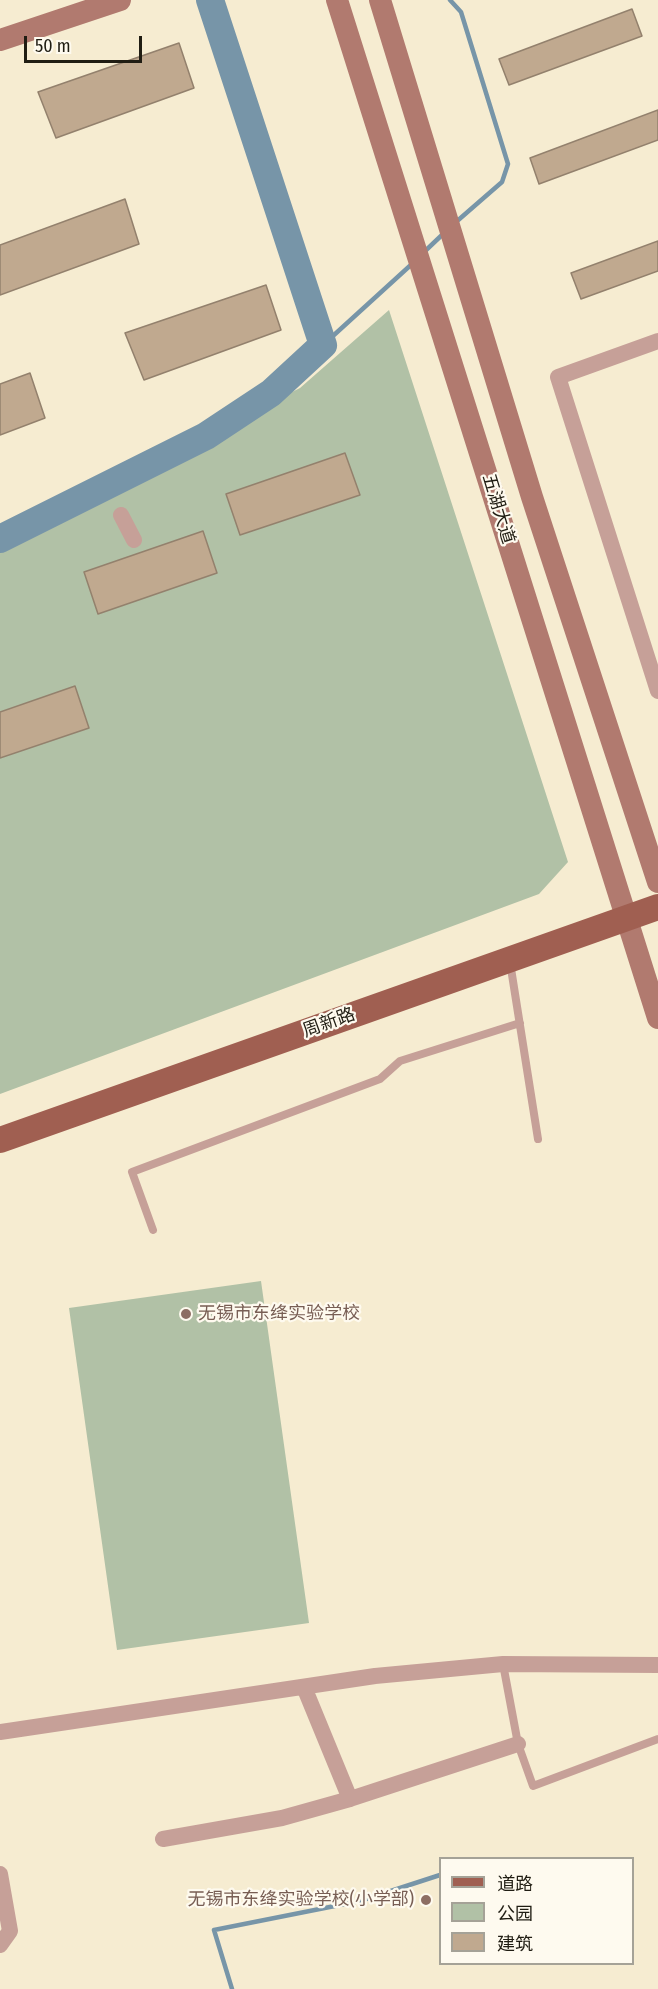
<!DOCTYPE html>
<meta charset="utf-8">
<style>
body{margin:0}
#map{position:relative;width:658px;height:1989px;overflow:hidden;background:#f6ecd1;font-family:"Fira Sans Condensed","Noto Sans SC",sans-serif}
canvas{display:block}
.legend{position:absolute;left:439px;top:1857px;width:195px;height:108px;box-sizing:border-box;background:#fefaef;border:2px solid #a5a297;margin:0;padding:8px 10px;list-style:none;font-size:18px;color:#201d13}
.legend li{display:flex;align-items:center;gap:12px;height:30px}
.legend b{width:30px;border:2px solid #a5a297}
.scale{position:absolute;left:24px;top:36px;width:118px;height:27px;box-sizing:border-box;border:3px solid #201d13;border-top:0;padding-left:8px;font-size:18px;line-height:21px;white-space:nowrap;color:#201d13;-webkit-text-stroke:4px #fefaef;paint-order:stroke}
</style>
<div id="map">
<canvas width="658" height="1989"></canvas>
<ul class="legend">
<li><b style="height:8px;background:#a05f51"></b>道路</li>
<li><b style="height:16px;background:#b1c1a6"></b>公园</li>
<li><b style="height:16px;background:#c0a98f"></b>建筑</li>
</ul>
<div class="scale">50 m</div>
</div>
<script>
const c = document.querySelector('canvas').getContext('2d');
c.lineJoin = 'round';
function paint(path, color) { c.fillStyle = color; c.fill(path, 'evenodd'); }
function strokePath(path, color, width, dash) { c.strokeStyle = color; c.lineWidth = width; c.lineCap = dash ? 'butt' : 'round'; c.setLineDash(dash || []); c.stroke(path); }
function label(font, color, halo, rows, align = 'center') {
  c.font = font + ' "Fira Sans Condensed","Noto Sans SC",sans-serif'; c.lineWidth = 4.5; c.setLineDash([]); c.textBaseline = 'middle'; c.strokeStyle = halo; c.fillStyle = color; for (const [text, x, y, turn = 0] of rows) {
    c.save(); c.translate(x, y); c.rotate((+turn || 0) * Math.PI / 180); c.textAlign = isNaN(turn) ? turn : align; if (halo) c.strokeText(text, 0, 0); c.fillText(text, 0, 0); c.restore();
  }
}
const green = new Path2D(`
 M 389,310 L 568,862 L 539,894 L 0,1094 L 0,538 L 300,388 Z
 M 261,1281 L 309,1623 L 117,1650 L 69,1308 Z`);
const stream = new Path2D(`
 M 450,0 L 461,12 L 508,164 L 502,182 L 456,222
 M 423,253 L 443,234
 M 323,345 L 413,263
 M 232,1989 L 214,1930 L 360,1901 L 440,1875`);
const river = new Path2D(`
 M 0,539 L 206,436 L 271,393 L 323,345 L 210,0`);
const building = new Path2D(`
 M 632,9 L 642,36 L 509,85 L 499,59 Z
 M 179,43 L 194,88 L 56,138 L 38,92 Z
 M 658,110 L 658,140 L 539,184 L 530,158 Z
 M 125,199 L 139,244 L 0,295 L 0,245 Z
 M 658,241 L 658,271 L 581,299 L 571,273 Z
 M 266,285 L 281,330 L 144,380 L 125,333 Z
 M 30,373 L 45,418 L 0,435 L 0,384 Z
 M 345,453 L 360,495 L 240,535 L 226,494 Z
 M 203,531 L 217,573 L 98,614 L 84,572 Z
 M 75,686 L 89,728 L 0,758 L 0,712 Z`);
const lane = new Path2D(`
 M 510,962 L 538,1139
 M 153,1230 L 132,1172 L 380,1079 L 400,1061 L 520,1023
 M 503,1664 L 518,1744 L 533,1786 L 658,1739`);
const street = new Path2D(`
 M 658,341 L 558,377 L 658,691
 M 121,515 L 134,540
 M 304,1687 L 350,1799
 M 0,1732 L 375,1676 L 503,1664 L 658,1665
 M 163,1839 L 282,1818 L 350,1799 L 518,1744
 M 0,1874 L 10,1931 L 0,1945`);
const secondary = new Path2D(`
 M 337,0 L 658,1018
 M 380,0 L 532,497 L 658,882
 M 0,40 L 120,0`);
const primary = new Path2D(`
 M 0,1140 L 658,907`);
const markers = [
 [186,1314,6,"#8d6e63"],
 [426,1900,6,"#8d6e63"]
];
const streetNames = [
 ["五湖大道",498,509,73],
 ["周新路",329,1023,-20]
];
const educationNames = [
 ["无锡市东绛实验学校",198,1314],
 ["无锡市东绛实验学校(小学部)",414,1900,"right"]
];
paint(green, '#b1c1a6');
strokePath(stream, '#7795a8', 4.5);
strokePath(river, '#7795a8', 28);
paint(building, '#c0a98f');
strokePath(building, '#93816d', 1.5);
strokePath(lane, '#c6a098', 8);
strokePath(street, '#c6a098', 16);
strokePath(secondary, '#b17a6f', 22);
strokePath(primary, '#a05f51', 26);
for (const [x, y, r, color] of markers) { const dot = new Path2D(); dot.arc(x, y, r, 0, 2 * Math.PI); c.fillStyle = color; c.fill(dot); strokePath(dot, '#fefaef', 2); }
label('18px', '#201d13', '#fefaef', streetNames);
label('18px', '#785e54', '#fefaef', educationNames, 'left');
</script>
